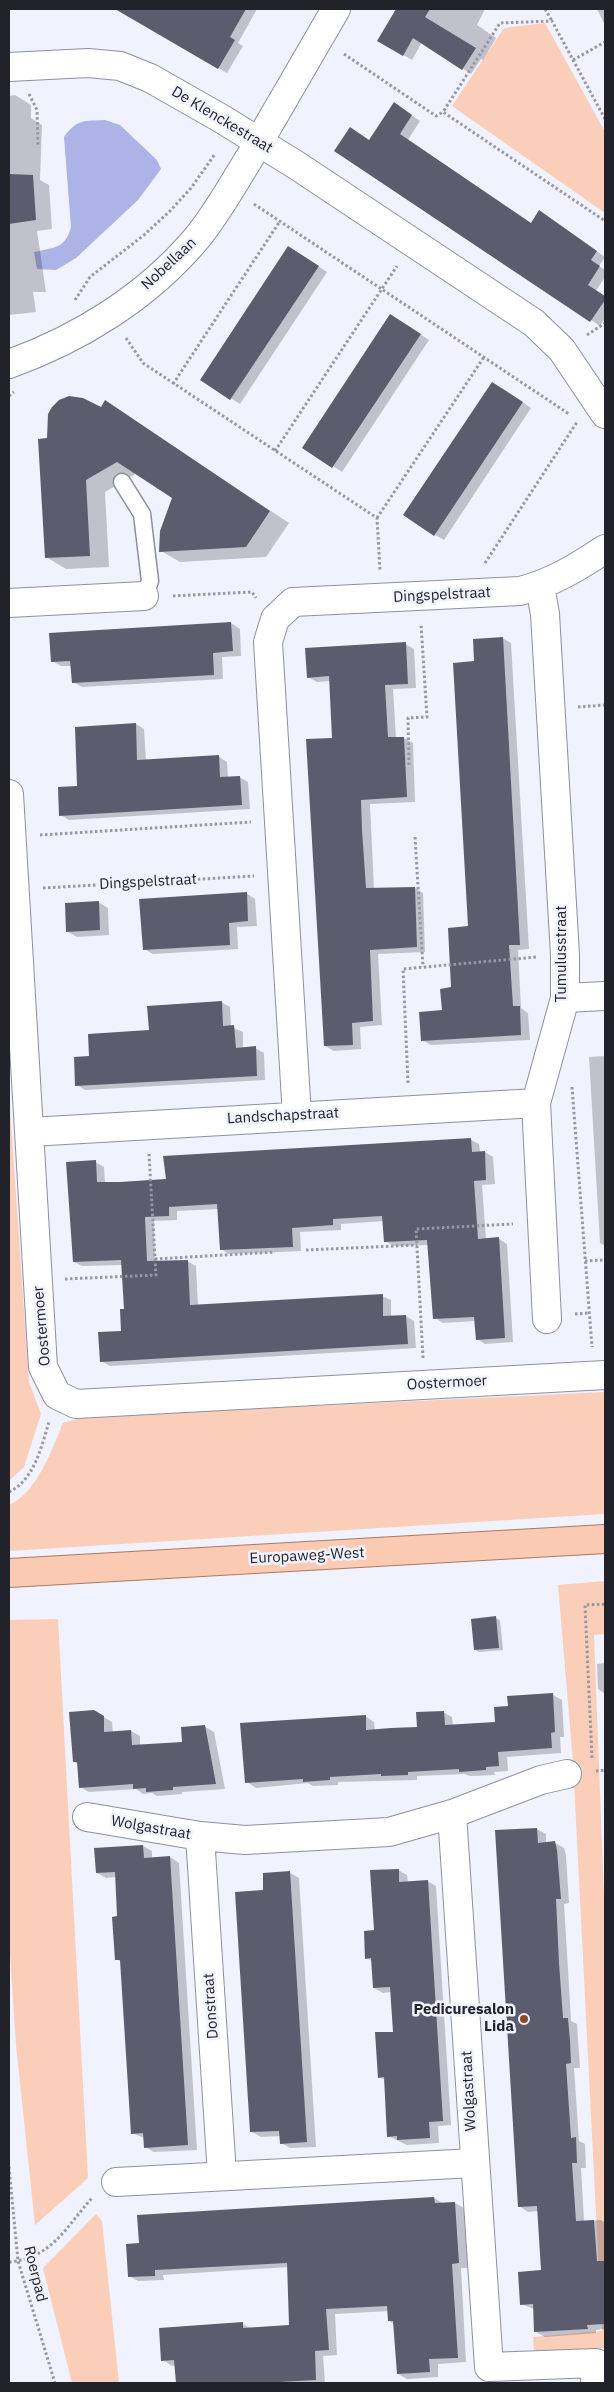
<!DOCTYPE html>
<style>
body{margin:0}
#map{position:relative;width:614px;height:2392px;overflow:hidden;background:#f0f2fe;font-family:"IBM Plex Sans",sans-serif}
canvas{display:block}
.frame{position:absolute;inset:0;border:10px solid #22232a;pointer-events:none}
</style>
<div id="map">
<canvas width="614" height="2392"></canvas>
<div class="frame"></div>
</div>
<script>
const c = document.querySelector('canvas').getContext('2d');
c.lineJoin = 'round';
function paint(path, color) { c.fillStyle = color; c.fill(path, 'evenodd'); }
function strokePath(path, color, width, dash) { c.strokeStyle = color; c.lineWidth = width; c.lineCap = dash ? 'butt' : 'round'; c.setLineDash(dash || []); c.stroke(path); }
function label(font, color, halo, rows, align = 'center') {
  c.font = font + ' "IBM Plex Sans",sans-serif'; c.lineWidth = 5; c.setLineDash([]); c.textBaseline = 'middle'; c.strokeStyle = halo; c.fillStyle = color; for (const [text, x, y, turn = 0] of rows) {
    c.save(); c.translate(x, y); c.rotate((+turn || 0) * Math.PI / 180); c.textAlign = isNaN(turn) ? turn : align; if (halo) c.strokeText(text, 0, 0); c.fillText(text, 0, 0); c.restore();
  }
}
const green = new Path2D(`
 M 545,23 L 605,132 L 605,213 L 452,106 L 504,28 Z
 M 9,1094 L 29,1382 L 41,1414 L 24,1467 L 10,1480 Z
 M 605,1392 L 605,1514 L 9,1551 L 9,1505 C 37,1493 52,1449 63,1423 L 84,1417 Z
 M 605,1581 L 605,1634 L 594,1635 L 605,1924 L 605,2348 L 534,2353 L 533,2337 L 602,2331 L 573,1762 L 558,1585 Z
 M 58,1619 L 88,2178 L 35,2225 L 16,2045 L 9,1939 L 9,1620 Z
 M 96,2214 L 102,2221 L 119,2383 L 72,2383 L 43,2268 Z`);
const water = new Path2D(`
 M 105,120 L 120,125 L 157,160 L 161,169 L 138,200 L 76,258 L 56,270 L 37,269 L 34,252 C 55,247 65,249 71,227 L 64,137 C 77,119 84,121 105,120 Z`);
const shadow = new Path2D(`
 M 117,9 L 257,9 L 238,43 L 243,46 L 227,73 Z
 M 398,9 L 485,9 L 477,25 L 496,38 L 483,60 L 481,59 L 471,74 L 422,42 L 412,60 L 379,41 Z
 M 597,9 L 605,9 L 605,25 Z
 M 15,95 L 31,105 L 31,118 L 42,125 L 40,180 L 49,185 L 52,229 L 37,231 L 46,292 L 33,292 L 36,312 L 9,315 L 9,96 Z
 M 403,109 L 420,121 L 408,140 L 531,224 L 548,217 L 605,257 L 599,266 L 605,270 L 605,277 L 596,291 L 605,297 L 605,318 L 600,326 L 335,151 L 370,141 Z
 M 298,253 L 327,272 L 240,404 L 202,380 Z
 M 400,321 L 429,340 L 342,472 L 303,447 Z
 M 502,388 L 531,408 L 444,540 L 435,535 Z
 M 106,402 L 289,523 L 266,557 L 180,562 L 161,551 L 173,497 L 137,473 L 105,492 L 109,567 L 66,569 L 46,557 L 48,439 L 101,408 Z
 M 231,623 L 240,629 L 241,656 L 222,657 L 223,679 L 82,687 L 73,682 L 72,666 L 61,666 L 52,661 Z
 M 502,638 L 511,643 L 529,949 L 518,950 L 521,1008 L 528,1013 L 530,1040 L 431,1045 L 422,1040 L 443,1011 L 452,988 L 469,928 L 476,662 Z
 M 405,644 L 414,649 L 416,688 L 393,689 L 396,738 L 404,738 L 413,743 L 415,802 L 370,804 L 374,889 L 415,888 L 423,893 L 425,952 L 378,954 L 382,1025 L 360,1027 L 361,1049 L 334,1051 L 325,1046 L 333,739 L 331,681 L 317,682 L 308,677 Z
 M 136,724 L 144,729 L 146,761 L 219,757 L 227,762 L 228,778 L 239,777 L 248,782 L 250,809 L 69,820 L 61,815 L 79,787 Z
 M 246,893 L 255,899 L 257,926 L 237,927 L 238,949 L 153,954 L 144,949 Z
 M 98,902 L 108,908 L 109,935 L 77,937 L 68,932 Z
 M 221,1002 L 230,1007 L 231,1027 L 243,1032 L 243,1048 L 255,1048 L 264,1053 L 265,1080 L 85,1090 L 77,1085 L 90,1057 Z
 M 605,1056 L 605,1246 L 600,1243 L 589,1057 Z
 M 471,1140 L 479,1144 L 480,1152 L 485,1152 L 493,1157 L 495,1184 L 482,1185 L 486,1239 L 499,1239 L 507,1244 L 513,1342 L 485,1344 L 477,1339 L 476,1321 L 443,1323 L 435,1318 L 429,1245 L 394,1246 L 385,1241 L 384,1221 L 341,1224 L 341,1230 L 300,1232 L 301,1251 L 229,1254 L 221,1249 L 218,1209 L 177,1211 L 177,1220 L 154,1221 L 155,1262 L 187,1261 L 196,1266 L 198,1306 L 382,1296 L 391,1300 L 391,1317 L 406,1316 L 414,1321 L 416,1348 L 110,1366 L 101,1361 L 122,1332 L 125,1310 L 123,1265 L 82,1266 L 74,1262 L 95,1162 L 104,1167 L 105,1183 L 168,1180 Z
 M 604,1304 L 605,1304 L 605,1332 Z
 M 496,1618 L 500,1620 L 503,1650 L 479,1652 L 475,1650 Z
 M 605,1663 L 605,1694 L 598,1689 L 597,1664 Z
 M 553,1695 L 562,1700 L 564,1737 L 560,1737 L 561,1753 L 507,1757 L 508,1771 L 494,1772 L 495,1775 L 470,1776 L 465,1774 L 417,1776 L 417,1780 L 338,1782 L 338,1785 L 313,1786 L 308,1783 L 256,1788 L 247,1782 L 365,1716 L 374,1722 L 375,1731 L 418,1728 L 443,1712 L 452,1717 L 453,1726 L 496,1723 L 509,1707 Z
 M 94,1711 L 112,1722 L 113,1733 L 131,1731 L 140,1736 L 140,1746 L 184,1743 L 205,1727 L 214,1732 L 225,1789 L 182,1792 L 182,1794 L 157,1796 L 152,1793 L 143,1794 L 136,1789 L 89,1792 L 80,1787 L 78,1764 L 74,1762 Z
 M 537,1829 L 546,1834 L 546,1843 L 555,1843 L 564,1848 L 566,1855 L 569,1903 L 564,1904 L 568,1969 L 571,2021 L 577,2024 L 580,2068 L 574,2068 L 579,2141 L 585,2144 L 586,2168 L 581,2168 L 584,2221 L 601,2220 L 605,2223 L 605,2329 L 596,2330 L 596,2333 L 545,2337 L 536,2332 L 534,2309 L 521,2304 L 542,2272 L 538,2211 L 528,2212 L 519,2206 Z
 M 143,1846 L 152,1851 L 152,1858 L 170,1857 L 179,1863 L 197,2150 L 154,2152 L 145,2147 L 144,2138 L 132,2133 L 122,1962 L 116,1959 L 119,1917 L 116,1877 L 106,1878 L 97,1873 Z
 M 398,1870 L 407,1875 L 408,1883 L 427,1881 L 436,1886 L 451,2125 L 438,2126 L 439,2143 L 407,2145 L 388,2136 L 385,2080 L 379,2077 L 394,2033 L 392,1992 L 383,1993 L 374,1988 L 372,1961 L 366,1958 Z
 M 290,1873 L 299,1878 L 316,2147 L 290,2148 L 281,2143 L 280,2136 L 261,2137 L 252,2132 L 265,1891 Z
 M 434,2198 L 444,2204 L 455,2203 L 464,2208 L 468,2268 L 461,2268 L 466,2362 L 438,2364 L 438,2377 L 407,2379 L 398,2374 L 394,2324 L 389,2321 L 389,2311 L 335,2314 L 337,2355 L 323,2356 L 325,2383 L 177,2383 L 176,2365 L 172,2366 L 163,2360 L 242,2324 L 251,2328 L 290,2326 L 289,2267 L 163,2275 L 164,2280 L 138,2281 L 129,2276 L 140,2244 Z`);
const building = new Path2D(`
 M 115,9 L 246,9 L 230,37 L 235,40 L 218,69 Z
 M 396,9 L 430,9 L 425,17 L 476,48 L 462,70 L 413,38 L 403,56 L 377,41 Z
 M 394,102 L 412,115 L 400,134 L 531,223 L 539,210 L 597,251 L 591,260 L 600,266 L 588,285 L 605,296 L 605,300 L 590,322 L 334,151 L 350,127 L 369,140 Z
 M 9,174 L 33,175 L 36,220 L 9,224 Z
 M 288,246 L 319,266 L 230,400 L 200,380 Z
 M 390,314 L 421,334 L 332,468 L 302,448 Z
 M 492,382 L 523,402 L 434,536 L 403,515 Z
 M 69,396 L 83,398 L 101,407 L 105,400 L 270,511 L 246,547 L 159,552 L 160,531 L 172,498 L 117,462 L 86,480 L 90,556 L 45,558 L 38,439 L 47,438 L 48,414 L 52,407 L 59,400 Z
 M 231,622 L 233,651 L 213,653 L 214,675 L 72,683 L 70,661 L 51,662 L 49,633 Z
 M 503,637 L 520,945 L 509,945 L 513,1006 L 520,1006 L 521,1035 L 421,1041 L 419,1012 L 442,1010 L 440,989 L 451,987 L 448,928 L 468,926 L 453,663 L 474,661 L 473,639 Z
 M 406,642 L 408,684 L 385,685 L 388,737 L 404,737 L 407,797 L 361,800 L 362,830 L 366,888 L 415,887 L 417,947 L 370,950 L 373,1021 L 352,1023 L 353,1045 L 324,1046 L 306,739 L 332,738 L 329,676 L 307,678 L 305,648 Z
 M 136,723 L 137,760 L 219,755 L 220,777 L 240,776 L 242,805 L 59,816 L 58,787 L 77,786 L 75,727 Z
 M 247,892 L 248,921 L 229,923 L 230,945 L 143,950 L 139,899 Z
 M 99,901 L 100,930 L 66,932 L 65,903 Z
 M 222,1001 L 223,1026 L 234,1025 L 236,1048 L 256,1046 L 257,1076 L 75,1086 L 74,1057 L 89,1056 L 88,1034 L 149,1030 L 147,1006 Z
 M 471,1138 L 472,1152 L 485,1151 L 486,1180 L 474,1181 L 478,1239 L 499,1237 L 505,1338 L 476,1340 L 474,1317 L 433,1319 L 427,1240 L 384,1242 L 382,1216 L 333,1219 L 333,1225 L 292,1228 L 293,1247 L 220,1250 L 217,1204 L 169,1207 L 169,1216 L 145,1217 L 147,1261 L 188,1260 L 190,1305 L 383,1294 L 383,1316 L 406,1315 L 408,1344 L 100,1362 L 98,1332 L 121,1331 L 120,1309 L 124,1309 L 121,1260 L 73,1262 L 66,1162 L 96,1160 L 97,1182 L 120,1182 L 166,1179 L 163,1156 Z
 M 496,1616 L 499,1648 L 474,1650 L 471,1619 Z
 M 553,1693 L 555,1732 L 551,1733 L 552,1748 L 498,1752 L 499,1766 L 486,1767 L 486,1770 L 459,1772 L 459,1769 L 408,1772 L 408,1775 L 381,1776 L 381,1774 L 330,1777 L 330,1780 L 303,1782 L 303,1779 L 245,1783 L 240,1723 L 366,1715 L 366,1730 L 391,1728 L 417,1727 L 416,1712 L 444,1711 L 445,1725 L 495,1722 L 494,1707 L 508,1706 L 507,1696 Z
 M 94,1710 L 104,1716 L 104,1732 L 131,1730 L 132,1745 L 182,1742 L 181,1727 L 205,1725 L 216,1784 L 173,1787 L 173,1790 L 146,1792 L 146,1788 L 133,1789 L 133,1784 L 79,1788 L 77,1762 L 73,1762 L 69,1712 Z
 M 537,1828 L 538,1843 L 555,1841 L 557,1850 L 561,1899 L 556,1899 L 559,1963 L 563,2018 L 568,2018 L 570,2041 L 571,2063 L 566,2064 L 571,2138 L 576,2137 L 577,2163 L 572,2163 L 576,2221 L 594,2220 L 597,2261 L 604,2261 L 605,2324 L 587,2325 L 588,2329 L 534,2332 L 533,2304 L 520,2305 L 518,2272 L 541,2270 L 537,2206 L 518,2207 L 495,1830 Z
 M 143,1845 L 144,1858 L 170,1856 L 188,2145 L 144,2148 L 143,2133 L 131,2134 L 120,1960 L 115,1960 L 112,1917 L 117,1916 L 115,1872 L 96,1873 L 94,1848 Z
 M 399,1869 L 399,1882 L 428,1880 L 443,2121 L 429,2122 L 430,2138 L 397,2140 L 397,2136 L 387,2137 L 384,2077 L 378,2078 L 375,2032 L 393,2032 L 390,1987 L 373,1988 L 371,1958 L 365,1959 L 364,1931 L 374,1930 L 370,1870 Z
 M 290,1871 L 307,2142 L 280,2144 L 279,2131 L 250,2132 L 235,1892 L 263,1890 L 263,1873 Z
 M 434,2197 L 435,2203 L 455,2202 L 459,2263 L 452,2264 L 458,2358 L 429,2359 L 430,2372 L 397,2374 L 393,2321 L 388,2321 L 387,2306 L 326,2309 L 329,2350 L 315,2351 L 316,2380 L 260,2383 L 176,2383 L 174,2360 L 161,2361 L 159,2328 L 243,2322 L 243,2328 L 289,2325 L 287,2263 L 155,2270 L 155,2276 L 128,2277 L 126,2244 L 139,2243 L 137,2215 Z`);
const path = new Path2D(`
 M 545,9 L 552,21
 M 344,54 L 436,116 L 443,112
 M 573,60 L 605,42
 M 29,94 L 37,110 L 38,146
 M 605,119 L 552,21 L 500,23 L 443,112 L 605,221
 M 254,204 L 569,414
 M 75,300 L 90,277 L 144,235 L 170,211 L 191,188 L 215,154
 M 587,335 L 605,323
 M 126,338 L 143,363 L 377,518 L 380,570
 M 173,384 L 280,221
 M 9,396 L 14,392
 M 275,451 L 397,266
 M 377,518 L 484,357
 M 485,563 L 577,422
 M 173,596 L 252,592 L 256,598
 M 578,707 L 605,705
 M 409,765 L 408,718 L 427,717 L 421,624
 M 40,835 L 251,822
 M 415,837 L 423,967
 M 43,888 L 254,876
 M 408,1083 L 403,969 L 537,957
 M 572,1087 L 592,1347
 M 306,1250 L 417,1245
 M 155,1259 L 275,1252
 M 585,1261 L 605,1260
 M 65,1279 L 156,1275 L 149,1154
 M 575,1314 L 589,1313
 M 423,1358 L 416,1229 L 513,1224
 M 9,1492 C 35,1479 41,1447 49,1422
 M 592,1758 L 585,1605 L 605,1604
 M 596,1771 L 605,1770
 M 9,2167 L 18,2261 L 55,2383
 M 9,2262 C 52,2258 66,2227 92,2198`);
const service = new Path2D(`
 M 122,482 L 142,514 L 150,581 L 144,596`);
const minor = new Path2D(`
 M 9,67 L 88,63 L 120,66 L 150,78 L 222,119 L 296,165 L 534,323 L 562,350 L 605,414
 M 540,586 L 545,614 L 565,955 L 565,998 L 536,1103 L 547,1319
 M 9,603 L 144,596
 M 9,794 L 43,1367 L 57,1395 L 76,1404 L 605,1375
 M 565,998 L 605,996
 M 297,1116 L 268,642 L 275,619 L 293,602 L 520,591 C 552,583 578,567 605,549
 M 30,1132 L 536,1103
 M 567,1774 L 541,1780 L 452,1814 L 489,2367 L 596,2363 L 595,2383
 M 87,1817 L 200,1836 L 245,1840 L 389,1832 L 452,1814
 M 200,1836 L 222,2175
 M 116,2182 L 474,2163`);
const tertiary = new Path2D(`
 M 9,364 C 79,339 147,297 196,239 C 217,214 233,184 250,157 C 279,108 307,58 336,9`);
const primary = new Path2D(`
 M 9,1573 L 605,1539`);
const markers = [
 [524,2019,5,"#8e4821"]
];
const streetNames = [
 ["De Klenckestraat",222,120,31],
 ["Nobellaan",169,264,-43],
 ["Dingspelstraat",442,595,-3],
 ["Dingspelstraat",148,882,-3],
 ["Tumulusstraat",562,954,-90],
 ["Landschapstraat",283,1116,-3],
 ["Oostermoer",42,1326,-95],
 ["Oostermoer",447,1383,-3],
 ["Europaweg-West",307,1556,-3],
 ["Wolgastraat",151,1828,10],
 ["Donstraat",211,2006,-94],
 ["Wolgastraat",469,2091,-93],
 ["Roerpad",35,2274,76]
];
const poiNames = [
 ["Pedicuresalon",514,2010],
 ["Lida",514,2027]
];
paint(green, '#fbceb9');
paint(water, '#acb3e6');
paint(shadow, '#0003');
paint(building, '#5b5d6e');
strokePath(service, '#8d90a1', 19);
strokePath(minor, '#8d90a1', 30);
strokePath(tertiary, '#8d90a1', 30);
strokePath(primary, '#ad7961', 30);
strokePath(path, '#9798a2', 3, [2.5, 2.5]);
strokePath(service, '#fff', 16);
strokePath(minor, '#fff', 28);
strokePath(tertiary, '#fff', 28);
strokePath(primary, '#fbcab2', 28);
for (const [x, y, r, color] of markers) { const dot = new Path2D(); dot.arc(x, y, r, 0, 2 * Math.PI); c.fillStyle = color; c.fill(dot); strokePath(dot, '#f0f2fe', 2); }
label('15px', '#22232a', '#f0f2fe', streetNames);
label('bold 15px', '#22232a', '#f0f2fe', poiNames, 'right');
</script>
